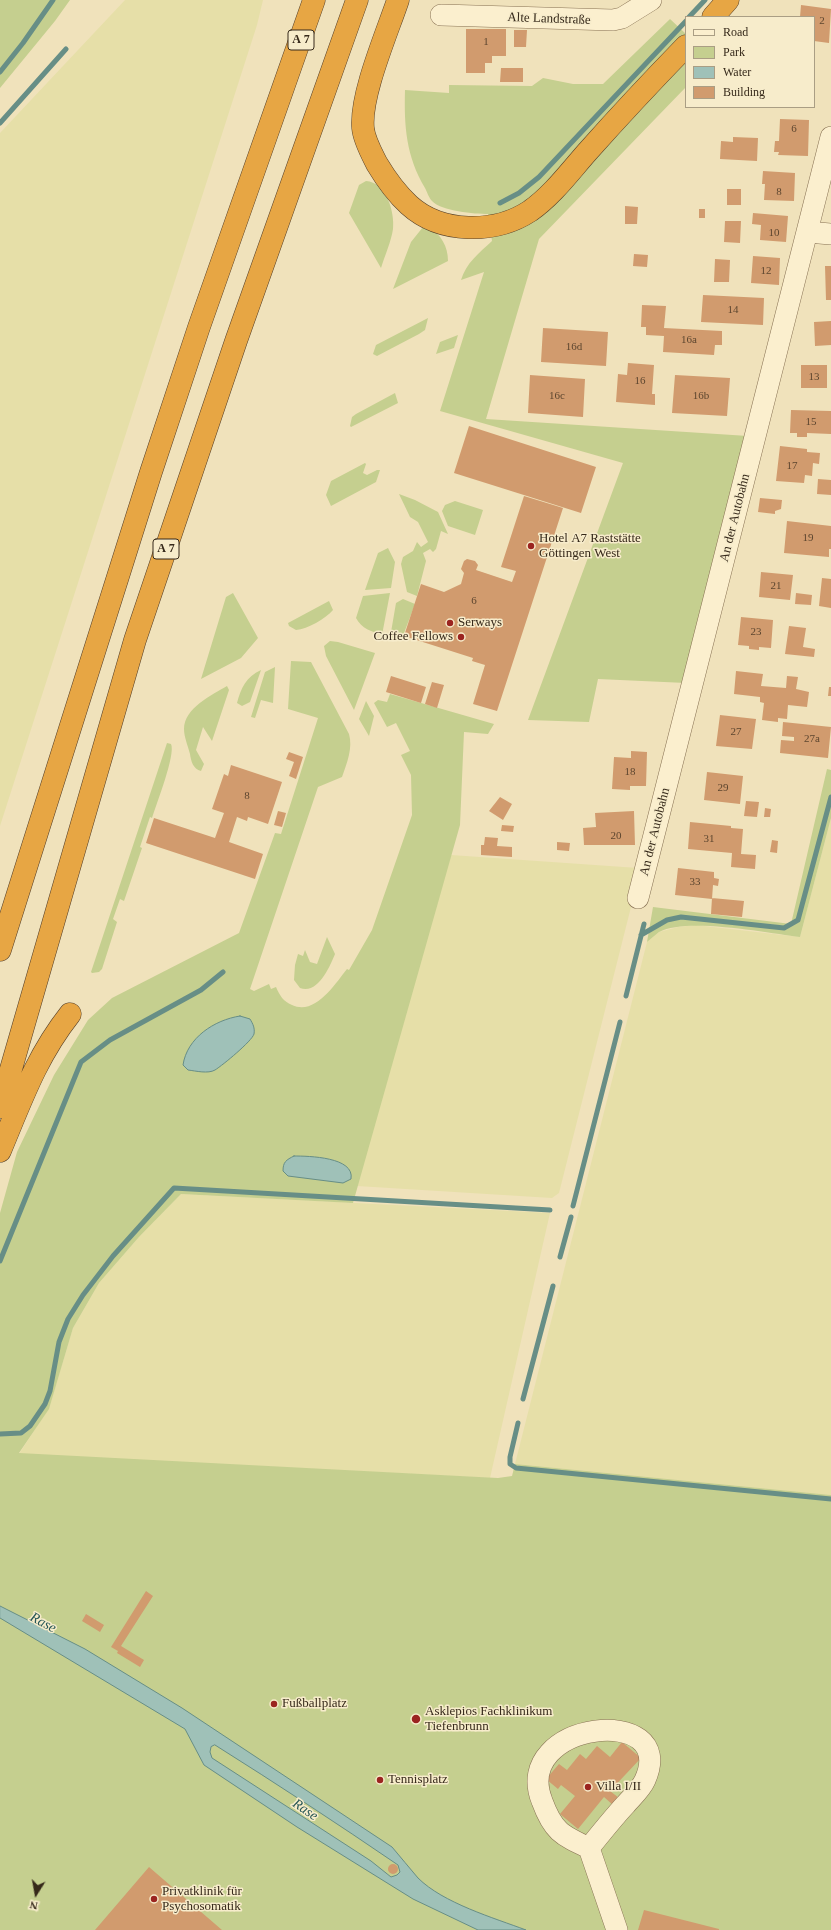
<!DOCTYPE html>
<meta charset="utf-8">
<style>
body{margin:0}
#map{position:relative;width:831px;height:1930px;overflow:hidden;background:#f0e2bb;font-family:"Times New Roman",serif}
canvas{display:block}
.legend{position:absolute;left:685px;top:16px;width:130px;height:92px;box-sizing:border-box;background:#f7eccb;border:1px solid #aa9e84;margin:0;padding:5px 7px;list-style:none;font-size:12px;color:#36291a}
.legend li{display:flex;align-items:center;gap:8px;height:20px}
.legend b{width:20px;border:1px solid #aa9e84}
.north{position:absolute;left:16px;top:1874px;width:40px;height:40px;-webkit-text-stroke:3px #f7eccb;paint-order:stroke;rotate:191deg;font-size:11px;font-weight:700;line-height:16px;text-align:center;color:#36291a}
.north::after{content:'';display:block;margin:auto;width:14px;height:18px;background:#36291a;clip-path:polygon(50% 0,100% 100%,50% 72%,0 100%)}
</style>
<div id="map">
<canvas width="831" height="1930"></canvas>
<ul class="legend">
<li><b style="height:5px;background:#fbefce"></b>Road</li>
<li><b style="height:11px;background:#c5cf8f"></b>Park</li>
<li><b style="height:11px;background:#9fc1b8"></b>Water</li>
<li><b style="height:11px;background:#d19b6e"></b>Building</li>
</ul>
<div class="north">N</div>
</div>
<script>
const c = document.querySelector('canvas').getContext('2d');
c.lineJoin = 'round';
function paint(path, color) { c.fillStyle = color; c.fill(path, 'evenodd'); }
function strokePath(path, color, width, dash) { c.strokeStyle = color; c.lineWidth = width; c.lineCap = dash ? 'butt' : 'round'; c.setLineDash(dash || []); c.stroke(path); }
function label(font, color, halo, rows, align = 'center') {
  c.font = font + ' "Times New Roman",serif'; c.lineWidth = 3; c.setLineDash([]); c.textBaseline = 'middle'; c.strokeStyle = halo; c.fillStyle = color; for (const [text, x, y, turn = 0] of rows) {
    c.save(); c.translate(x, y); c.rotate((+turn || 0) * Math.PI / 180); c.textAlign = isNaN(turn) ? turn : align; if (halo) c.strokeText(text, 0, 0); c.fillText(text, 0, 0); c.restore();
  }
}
const farmland = new Path2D(`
 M 125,0 L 263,0 L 257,25 L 0,826 L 0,133 Z
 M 831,818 L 831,1495 L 515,1464 L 647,942 L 659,932 L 678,927 L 696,925 L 800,937 Z
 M 451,855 L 638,868 L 630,904 L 631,907 L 559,1193 L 552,1198 L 357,1186 L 391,1040 L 412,987 Z
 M 181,1194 L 550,1213 L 490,1478 L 19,1454 L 49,1408 L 73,1328 L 99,1283 L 139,1237 Z`);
const green = new Path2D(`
 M 0,0 L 70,0 L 55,21 L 0,88 Z
 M 670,19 L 686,34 L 686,87 L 539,239 L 486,419 L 748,436 L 686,683 L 598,679 L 589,722 L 528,720 L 623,463 L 440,411 L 484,272 L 461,280 C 466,263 479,253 492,241 L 488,214 C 475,214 441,211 432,201 C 429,198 427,192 425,188 C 406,156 404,126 405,90 L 449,93 L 449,85 L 532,86 L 543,78 L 573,84 L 603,84 Z
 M 366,181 C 386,182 395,212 393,229 C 391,242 385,255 381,268 L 349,213 L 359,185 Z
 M 423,227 L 429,227 C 441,235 448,246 448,261 L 393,289 L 411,242 Z
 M 428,318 L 425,330 L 419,334 L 377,356 L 373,354 L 376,345 Z
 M 458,335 L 454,348 L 436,354 L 440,342 Z
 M 395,393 L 398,403 L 351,427 L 350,426 L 352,417 L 356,414 Z
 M 365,463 L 366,464 L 363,473 L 367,475 L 377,470 L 380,470 L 376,482 L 331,506 L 326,495 L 331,481 Z
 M 399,494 L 415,500 L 438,512 L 448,534 L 441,531 L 436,549 L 433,552 L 430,549 L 423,553 L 426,561 L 417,596 L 407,592 L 401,564 L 403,557 L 413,551 L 417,542 L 421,547 L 428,542 L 418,522 L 410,517 Z
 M 455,501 L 483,510 L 475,535 L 448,526 L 442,511 L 445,505 Z
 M 388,548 L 395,562 L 391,588 L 365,590 L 378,553 Z
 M 233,593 L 258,638 L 241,658 L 201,679 L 226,597 Z
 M 390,593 L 382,635 C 371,631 362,629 356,618 L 363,596 Z
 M 403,599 L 415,604 L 401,641 L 390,638 L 396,603 Z
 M 329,601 L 333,610 C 325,619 308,629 296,630 L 289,626 L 288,623 Z
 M 330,641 L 338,642 L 375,653 L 354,710 L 326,656 L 324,646 Z
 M 291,661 L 311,662 L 349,734 C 353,748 347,763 342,777 L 318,787 L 250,989 L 254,991 L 269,984 L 271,989 L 276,987 C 280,996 283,1001 292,1005 C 315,1016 335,984 347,969 L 349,970 L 372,930 L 412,815 L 411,775 L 401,755 L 410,751 L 396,723 L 387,727 L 374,703 L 378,700 L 387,702 L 390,694 L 494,724 L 488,734 L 464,732 L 460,825 L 353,1203 L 181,1194 L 139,1237 L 99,1283 L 73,1328 L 49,1409 L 19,1453 L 498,1478 L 512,1476 L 515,1464 L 831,1495 L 831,1930 L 0,1930 L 0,1213 L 17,1152 L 54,1075 L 88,1020 L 112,998 L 239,933 L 275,833 L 281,834 L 318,718 L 288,709 Z
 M 275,667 L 273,703 L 261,700 L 255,718 L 251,717 L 265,672 Z
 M 261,670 L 250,702 L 242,706 L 237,703 C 241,688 246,677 261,670 Z
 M 227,686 L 229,690 L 212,741 L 203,727 L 196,750 L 204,764 L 201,771 C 193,769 191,761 190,754 C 188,746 184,737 184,729 C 184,708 212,695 227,686 Z
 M 366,701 L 374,716 L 369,736 L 359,719 Z
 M 167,743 L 171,744 C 176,754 156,805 152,818 L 150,817 L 140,847 L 142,848 L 124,901 L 120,899 L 113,919 L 117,922 L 102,969 L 99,972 L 92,973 L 91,972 Z
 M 827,769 L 831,770 L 831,818 L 800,937 C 767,933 687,917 659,932 C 655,935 651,939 647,942 L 653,907 L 791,924 Z
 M 327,937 L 335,954 C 330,966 318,995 300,988 L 294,980 L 295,965 L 298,954 L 303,956 L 305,950 L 310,962 L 317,964 Z`);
const water = new Path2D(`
 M 240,1016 L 250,1019 C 253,1024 255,1028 254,1034 C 252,1041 223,1065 215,1070 C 208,1074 196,1071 188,1070 L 183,1065 C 187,1038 214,1020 240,1016 Z
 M 294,1156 C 309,1156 355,1157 351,1179 L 343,1183 L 288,1176 L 283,1171 C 283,1162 286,1160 294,1156 Z
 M 0,1606 L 85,1649 L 182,1708 L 392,1847 C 401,1857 409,1868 418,1878 C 443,1903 494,1918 526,1930 L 478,1930 L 413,1899 L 297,1827 L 204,1765 L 185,1729 L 0,1618 ZM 215,1745 C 277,1784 338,1824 398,1865 L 400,1872 L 397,1875 L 391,1877 L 371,1861 L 212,1758 L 210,1752 L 211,1747 Z`);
const stream = new Path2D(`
 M 689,17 L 705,0
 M 0,72 L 23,43 L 53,0
 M 0,123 L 66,49
 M 500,203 L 519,193 L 539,177 L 686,21
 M 641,935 L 667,920 L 681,917 L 784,928 L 798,920 L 831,797
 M 626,996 L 644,924
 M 573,1206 L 620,1022
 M 560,1257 L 571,1217
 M 0,1261 L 81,1062 L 110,1040 L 201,990 L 223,972
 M 523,1399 L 553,1286
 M 518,1423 L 510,1457 L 510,1464 L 516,1468 L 831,1499
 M 0,1434 L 21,1433 L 30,1426 L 45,1404 L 50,1391 L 59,1342 L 68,1319 L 83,1295 L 113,1256 L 174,1188 L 550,1210`);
const building = new Path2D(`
 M 801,5 L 831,9 L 829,43 L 814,41 L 814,17 L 800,17 Z
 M 466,29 L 506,29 L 506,56 L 492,56 L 492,63 L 485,63 L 485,73 L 466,73 Z
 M 514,30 L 527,30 L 526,47 L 514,47 Z
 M 501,68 L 523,68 L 523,82 L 500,82 Z
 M 780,119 L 809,120 L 808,156 L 778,155 L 779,152 L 774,152 L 775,141 L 779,141 Z
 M 733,137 L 758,138 L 757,161 L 720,159 L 721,141 L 733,142 Z
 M 763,171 L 795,173 L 794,201 L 764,200 L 765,184 L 762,184 Z
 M 727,189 L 741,189 L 741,205 L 727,205 Z
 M 625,206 L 638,207 L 637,224 L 625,224 Z
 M 699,209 L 705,209 L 705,218 L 699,218 Z
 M 753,213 L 788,216 L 786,242 L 760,240 L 761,225 L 752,224 Z
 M 725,221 L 741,221 L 740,243 L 724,242 Z
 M 634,254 L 648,255 L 647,267 L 633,266 Z
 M 753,256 L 780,258 L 779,285 L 751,283 Z
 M 715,259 L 730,260 L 729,282 L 714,282 Z
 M 825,266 L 831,266 L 831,300 L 826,300 Z
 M 703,295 L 764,298 L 763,325 L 701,322 Z
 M 642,305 L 666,306 L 664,328 L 722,331 L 722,345 L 715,345 L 714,355 L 663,352 L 664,336 L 646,335 L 646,327 L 641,327 Z
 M 831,321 L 831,345 L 815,346 L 814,322 Z
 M 543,328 L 608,332 L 606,366 L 541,362 Z
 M 628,363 L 654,365 L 652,394 L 655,394 L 655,405 L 616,402 L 618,374 L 627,375 Z
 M 801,365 L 827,365 L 827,388 L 801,388 Z
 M 530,375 L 585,379 L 583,417 L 528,413 Z
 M 675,375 L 730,378 L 727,416 L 672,413 Z
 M 791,410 L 831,411 L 831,434 L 807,433 L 807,437 L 797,437 L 797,433 L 790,433 Z
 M 469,426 L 596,467 L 581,513 L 454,473 Z
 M 780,446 L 807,449 L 807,452 L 820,453 L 819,464 L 813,463 L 812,476 L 805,475 L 804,483 L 776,481 Z
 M 818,479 L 831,480 L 831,495 L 817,494 Z
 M 524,496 L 563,508 L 497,711 L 473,704 L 485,665 L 472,661 L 473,658 L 404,636 L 421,584 L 444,592 L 461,584 L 464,573 L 461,569 L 464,561 L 467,559 L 475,561 L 478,565 L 476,570 L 512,582 L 516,571 L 501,567 Z
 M 760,498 L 782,500 L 781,509 L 775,511 L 775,514 L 758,512 Z
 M 787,521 L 831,526 L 831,549 L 829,549 L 829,557 L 784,553 Z
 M 761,572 L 793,575 L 790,600 L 759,597 Z
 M 822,578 L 831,579 L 831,608 L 819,606 Z
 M 796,593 L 812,595 L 811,605 L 795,604 Z
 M 741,617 L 773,620 L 771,648 L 759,647 L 759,650 L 749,649 L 749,646 L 738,645 Z
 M 789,626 L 806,628 L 803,647 L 815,649 L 814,657 L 785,654 Z
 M 736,671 L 763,674 L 761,686 L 786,688 L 787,676 L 798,677 L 796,689 L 809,692 L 807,707 L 788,705 L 787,719 L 778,718 L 778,722 L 762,720 L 764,703 L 760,702 L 760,697 L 734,694 Z
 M 391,676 L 426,687 L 421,703 L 386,692 Z
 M 432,682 L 444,685 L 437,708 L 425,704 Z
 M 829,687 L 831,687 L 831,696 L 828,696 Z
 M 720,715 L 756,719 L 752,749 L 716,746 Z
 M 783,722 L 831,727 L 828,758 L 780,753 L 781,740 L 794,741 L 794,737 L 782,736 Z
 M 631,751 L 647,752 L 646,786 L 630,786 L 630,790 L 612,789 L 614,757 L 631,758 Z
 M 289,752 L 303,757 L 296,779 L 289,776 L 294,762 L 286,759 Z
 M 231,765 L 282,782 L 268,824 L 248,817 L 247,821 L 237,817 L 229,842 L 263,854 L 255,879 L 146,843 L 154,818 L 215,838 L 224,813 L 212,809 L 224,774 L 228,776 Z
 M 707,772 L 743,776 L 740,804 L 704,800 Z
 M 500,797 L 512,804 L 503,820 L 489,811 Z
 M 746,801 L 759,802 L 757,817 L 744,816 Z
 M 765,808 L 771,809 L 770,817 L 764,817 Z
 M 278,811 L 286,813 L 282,827 L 274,825 Z
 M 634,811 L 635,845 L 584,845 L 583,828 L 596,827 L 595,813 Z
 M 690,822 L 731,826 L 731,828 L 743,829 L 741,854 L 756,855 L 755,869 L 731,867 L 732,853 L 688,849 Z
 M 502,825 L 514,826 L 513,832 L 501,831 Z
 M 485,837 L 498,838 L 497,846 L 512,847 L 512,857 L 481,855 L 481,845 L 484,845 Z
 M 772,840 L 778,841 L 777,853 L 770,852 Z
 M 557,842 L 570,843 L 569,851 L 557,850 Z
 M 678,868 L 714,872 L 714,878 L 719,879 L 718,886 L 713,885 L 712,899 L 675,895 Z
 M 712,898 L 744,901 L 742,917 L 711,914 Z
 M 146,1591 L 153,1596 L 121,1646 L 144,1660 L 140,1667 L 117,1653 L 118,1651 L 111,1647 Z
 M 86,1614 L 104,1625 L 100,1632 L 82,1621 Z
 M 622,1742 L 641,1758 L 610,1791 L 619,1798 L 613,1805 L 604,1797 L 578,1829 L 560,1814 L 575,1796 L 561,1785 L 558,1789 L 546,1779 L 559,1764 L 567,1770 L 580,1754 L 586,1759 L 597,1746 L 610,1757 Z
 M388 1869a5 5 0 1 1 10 0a5 5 0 1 1-10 0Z
 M 149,1867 L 222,1930 L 95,1930 Z
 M 644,1910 L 719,1929 L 719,1930 L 638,1930 Z`);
const minor = new Path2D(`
 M 441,15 L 613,20 L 622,18 L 651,0
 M 807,232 L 831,234
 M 638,898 L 831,137
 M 589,1848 C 601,1833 613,1818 626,1804 C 632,1797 641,1789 645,1780 C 680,1702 510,1721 542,1801 C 553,1831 561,1835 589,1848 L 617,1930`);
const highway = new Path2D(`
 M 398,0 C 387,33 360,95 363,128 C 364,140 372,154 377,164 C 386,179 396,193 409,205 C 441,234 495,234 530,211 C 553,195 571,170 589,150 C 621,114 653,80 686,46
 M 713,17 L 728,0
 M 0,950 L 151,472 L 199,327 L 314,0
 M 0,1107 L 135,640 L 236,341 L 357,0
 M 0,1151 C 21,1101 36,1057 70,1014`);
const markers = [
 [531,546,4,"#9b2420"],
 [450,623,4,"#9b2420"],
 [461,637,4,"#9b2420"],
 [274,1704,4,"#9b2420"],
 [416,1719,5,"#9b2420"],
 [380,1780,4,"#9b2420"],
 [588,1787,4,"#9b2420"],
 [154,1899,4,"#9b2420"]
];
const numberNames = [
 ["2",822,21],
 ["1",486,42],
 ["6",794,129],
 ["8",779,192],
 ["10",774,233],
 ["12",766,271],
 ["14",733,310],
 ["16a",689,340],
 ["16d",574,347],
 ["13",814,377],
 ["16",640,381],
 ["16c",557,396],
 ["16b",701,396],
 ["15",811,422],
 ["17",792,466],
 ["19",808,538],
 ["21",776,586],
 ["6",474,601],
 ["23",756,632],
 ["27",736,732],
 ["27a",812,739],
 ["18",630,772],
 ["29",723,788],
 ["8",247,796],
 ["20",616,836],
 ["31",709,839],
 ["33",695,882]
];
const shields = [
 [301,40,26],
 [166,549,26]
];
const shieldNames = [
 ["A 7",301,40],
 ["A 7",166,549]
];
const streetNames = [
 ["Alte Landstraße",549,19,2],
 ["An der Autobahn",735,518,-76],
 ["An der Autobahn",655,832,-76]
];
const poiNames = [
 ["Hotel A7 Raststätte",539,539],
 ["Göttingen West",539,554],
 ["Serways",458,623],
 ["Coffee Fellows",453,637,"right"],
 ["Fußballplatz",282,1704],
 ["Asklepios Fachklinikum",425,1712],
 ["Tiefenbrunn",425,1727],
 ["Tennisplatz",388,1780],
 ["Villa I/II",596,1787],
 ["Privatklinik für",162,1892],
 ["Psychosomatik",162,1907]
];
const waterNames = [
 ["Rase",43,1623,28],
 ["Rase",305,1810,34]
];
paint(farmland, '#e6dfa8');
paint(green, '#c5cf8f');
paint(water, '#9fc1b8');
strokePath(water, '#678e86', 1);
strokePath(stream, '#678e86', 5);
paint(building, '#d19b6e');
strokePath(minor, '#887254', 22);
strokePath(highway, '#553f29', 23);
strokePath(minor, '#fbefce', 21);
strokePath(highway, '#e7a644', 22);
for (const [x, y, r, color] of markers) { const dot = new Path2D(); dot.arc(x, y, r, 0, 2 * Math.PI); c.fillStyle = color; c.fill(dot); strokePath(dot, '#f7eccb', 1.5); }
label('11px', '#5d462f', null, numberNames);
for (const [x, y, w] of shields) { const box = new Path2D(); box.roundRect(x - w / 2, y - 10, w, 20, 3); c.fillStyle = '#f7eccb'; c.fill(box); strokePath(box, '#36291a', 1); }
label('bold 12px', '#36291a', null, shieldNames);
label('13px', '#36291a', '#f7eccb', streetNames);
label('13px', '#36291a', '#f7eccb', poiNames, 'left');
label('italic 14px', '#285756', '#f7eccb', waterNames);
</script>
